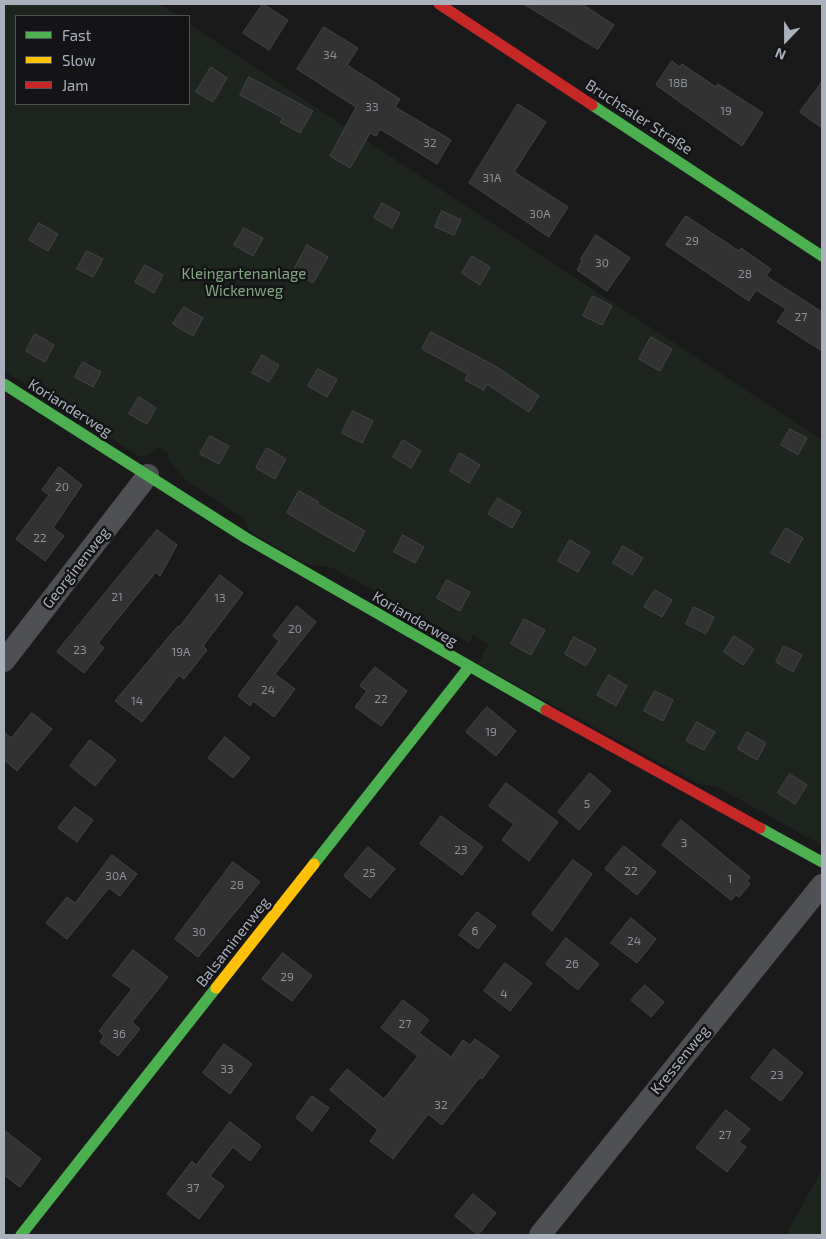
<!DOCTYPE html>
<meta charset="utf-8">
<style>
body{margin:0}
#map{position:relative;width:826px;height:1239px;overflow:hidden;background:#1a1a1b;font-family:"Exo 2",sans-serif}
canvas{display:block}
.frame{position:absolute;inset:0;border:5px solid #abb1bc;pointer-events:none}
.legend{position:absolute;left:15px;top:15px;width:175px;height:90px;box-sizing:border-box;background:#141417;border:1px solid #505359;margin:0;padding:6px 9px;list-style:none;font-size:15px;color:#abb1bc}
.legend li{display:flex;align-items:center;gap:10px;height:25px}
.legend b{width:25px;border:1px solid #505359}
.north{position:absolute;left:761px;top:15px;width:50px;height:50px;-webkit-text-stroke:4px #141417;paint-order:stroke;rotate:202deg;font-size:14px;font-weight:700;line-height:20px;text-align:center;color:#abb1bc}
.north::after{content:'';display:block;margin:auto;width:18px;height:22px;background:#abb1bc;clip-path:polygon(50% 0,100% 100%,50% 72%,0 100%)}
</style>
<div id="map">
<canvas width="826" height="1239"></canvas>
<div class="frame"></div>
<ul class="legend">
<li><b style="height:6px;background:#4caf50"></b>Fast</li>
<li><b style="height:6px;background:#ffc107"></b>Slow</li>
<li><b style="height:6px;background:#c62828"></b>Jam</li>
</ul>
<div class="north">N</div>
</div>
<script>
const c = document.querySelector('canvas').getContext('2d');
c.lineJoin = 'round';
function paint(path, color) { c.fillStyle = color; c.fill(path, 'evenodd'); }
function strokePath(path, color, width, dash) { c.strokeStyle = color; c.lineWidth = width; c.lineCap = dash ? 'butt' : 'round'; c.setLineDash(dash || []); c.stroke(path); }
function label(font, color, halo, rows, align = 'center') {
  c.font = font + ' "Exo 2",sans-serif'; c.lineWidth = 5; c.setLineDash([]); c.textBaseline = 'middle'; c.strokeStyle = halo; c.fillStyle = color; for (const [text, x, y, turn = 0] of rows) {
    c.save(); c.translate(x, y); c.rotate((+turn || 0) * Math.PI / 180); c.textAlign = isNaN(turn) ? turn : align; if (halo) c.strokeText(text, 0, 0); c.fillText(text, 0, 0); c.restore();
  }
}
const green = new Path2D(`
 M 4,4 L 159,4 L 178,16 L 16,16 L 16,104 L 189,104 L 189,24 L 822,440 L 822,845 L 717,787 L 697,783 L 478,664 L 488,645 L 473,635 L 469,643 L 333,568 L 303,563 L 249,531 L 244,518 L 188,482 L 168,460 L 169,454 L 158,447 C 152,454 148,457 139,456 L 4,371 Z
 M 822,1170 L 822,1235 L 785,1235 L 786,1234 Z`);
const building = new Path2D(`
 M 263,4 L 288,20 L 269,50 L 243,33 Z
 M 524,4 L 582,4 L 614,25 L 598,49 Z
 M 324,27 L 358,48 L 347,65 L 400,99 L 395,107 L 451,140 L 437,164 L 380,129 L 376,136 L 370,133 L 350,168 L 330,156 L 356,107 L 297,69 Z
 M 672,61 L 680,67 L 682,64 L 716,87 L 718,84 L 763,113 L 742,146 L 656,85 Z
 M 211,67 L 227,78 L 213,102 L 196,92 Z
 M 249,77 L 313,111 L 300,133 L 280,122 L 283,118 L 240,95 Z
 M 822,82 L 822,128 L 800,112 Z
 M 518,104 L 546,122 L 514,172 L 568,207 L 549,237 L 469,183 Z
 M 382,203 L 400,213 L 392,228 L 374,218 Z
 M 442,211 L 461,220 L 454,235 L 435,227 Z
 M 686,216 L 739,251 L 741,248 L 771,269 L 766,276 L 822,312 L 822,351 L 777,322 L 786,309 L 756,290 L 749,301 L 666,245 Z
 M 39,223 L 58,234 L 48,251 L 29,240 Z
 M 244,228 L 263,238 L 253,256 L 234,245 Z
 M 596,235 L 630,258 L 607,291 L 577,270 L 582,260 L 581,259 Z
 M 307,245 L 328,257 L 313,283 L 293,272 Z
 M 87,251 L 103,259 L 93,277 L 77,269 Z
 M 472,256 L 490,267 L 480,285 L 462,273 Z
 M 145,265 L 163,275 L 154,293 L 135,282 Z
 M 593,296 L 612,306 L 602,325 L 583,316 Z
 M 184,307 L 203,318 L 193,336 L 173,324 Z
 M 431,332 L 497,367 L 539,396 L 529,412 L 487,384 L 484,390 L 465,380 L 468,374 L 422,349 Z
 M 35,334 L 54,345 L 45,362 L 26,351 Z
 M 651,337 L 672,349 L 660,371 L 639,359 Z
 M 262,355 L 279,365 L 269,382 L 252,373 Z
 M 83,362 L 101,372 L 93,387 L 75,377 Z
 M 318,369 L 337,379 L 327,397 L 308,386 Z
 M 139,397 L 156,408 L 147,424 L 129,414 Z
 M 353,411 L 373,421 L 362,443 L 342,433 Z
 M 790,429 L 807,438 L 798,455 L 781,445 Z
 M 210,436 L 229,446 L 219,464 L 200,454 Z
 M 403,440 L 421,451 L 411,468 L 393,457 Z
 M 267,448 L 286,459 L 275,479 L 256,468 Z
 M 460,453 L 480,465 L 469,483 L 450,471 Z
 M 59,467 L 82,485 L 53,528 L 64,536 L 45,561 L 16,539 L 49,495 L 42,490 Z
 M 299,491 L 319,502 L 317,504 L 365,531 L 354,552 L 287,513 Z
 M 498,498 L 521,512 L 512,528 L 488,514 Z
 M 786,528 L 803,538 L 789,563 L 771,553 Z
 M 157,530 L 177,545 L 160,576 L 156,572 L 98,643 L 104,648 L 84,673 L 57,652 Z
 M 403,535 L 424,547 L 415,563 L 394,552 Z
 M 570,540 L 590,552 L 578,572 L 558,561 Z
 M 623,546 L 643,558 L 632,575 L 613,563 Z
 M 220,575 L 243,593 L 203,646 L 207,650 L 184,679 L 179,675 L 142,722 L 115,701 L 178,626 L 179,627 Z
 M 447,580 L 470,592 L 460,611 L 437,598 Z
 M 655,590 L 672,600 L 662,617 L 644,607 Z
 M 297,606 L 316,622 L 275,674 L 295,689 L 274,717 L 253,701 L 250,706 L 238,696 L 279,641 L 273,636 Z
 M 694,607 L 714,617 L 706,634 L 686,624 Z
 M 524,619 L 545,630 L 531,655 L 511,644 Z
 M 734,636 L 754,649 L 743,665 L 724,652 Z
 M 574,637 L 596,649 L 586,666 L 565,654 Z
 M 784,646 L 802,655 L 793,672 L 776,662 Z
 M 375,667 L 407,691 L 381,726 L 355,707 L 367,691 L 360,686 Z
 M 609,675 L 627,686 L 616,706 L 597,695 Z
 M 655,691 L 673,700 L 663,721 L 644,711 Z
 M 487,707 L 516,731 L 496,756 L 466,732 Z
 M 32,713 L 52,729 L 17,771 L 4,760 L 4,732 L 11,738 Z
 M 697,722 L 715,732 L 704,750 L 686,741 Z
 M 747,732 L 766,743 L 757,760 L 738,749 Z
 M 225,737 L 250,758 L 233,778 L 208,758 Z
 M 90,740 L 116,760 L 95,786 L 70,766 Z
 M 590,773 L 611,791 L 579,830 L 558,812 Z
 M 790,774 L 807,785 L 795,804 L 778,793 Z
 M 506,783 L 558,822 L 529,861 L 502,840 L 514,824 L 489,806 Z
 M 75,807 L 93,820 L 77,842 L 58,828 Z
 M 441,816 L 483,847 L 462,875 L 420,844 Z
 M 681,820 L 750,877 L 747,881 L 750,884 L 739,897 L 736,895 L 731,900 L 662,845 Z
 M 624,846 L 656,872 L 637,895 L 605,869 Z
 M 368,847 L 395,869 L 370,898 L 344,876 Z
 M 112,855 L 137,874 L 120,896 L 109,888 L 67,939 L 46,923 L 67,897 L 75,903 Z
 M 573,860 L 592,874 L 552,931 L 532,914 Z
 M 233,862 L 260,882 L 198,957 L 175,939 Z
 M 477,912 L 496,926 L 478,949 L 459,935 Z
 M 631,918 L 656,939 L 637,963 L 611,943 Z
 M 566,938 L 599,964 L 578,990 L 546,964 Z
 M 133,950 L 168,977 L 132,1022 L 140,1029 L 118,1056 L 100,1042 L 104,1036 L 99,1031 L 132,989 L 113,976 Z
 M 283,953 L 312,976 L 292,1001 L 262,979 Z
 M 505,963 L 532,983 L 510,1011 L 484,991 Z
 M 645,985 L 664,1002 L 651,1017 L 631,1000 Z
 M 403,1000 L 429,1020 L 419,1033 L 451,1057 L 463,1040 L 470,1045 L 475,1039 L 499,1056 L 482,1079 L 480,1077 L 442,1125 L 428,1114 L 393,1159 L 370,1141 L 378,1130 L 330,1090 L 347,1069 L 384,1099 L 418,1056 L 381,1028 Z
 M 224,1044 L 252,1064 L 230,1094 L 203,1073 Z
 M 774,1049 L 803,1073 L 781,1101 L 751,1078 Z
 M 312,1096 L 329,1108 L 312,1131 L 296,1118 Z
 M 726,1110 L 750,1129 L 739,1142 L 746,1147 L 727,1172 L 696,1148 Z
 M 230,1122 L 261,1146 L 250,1161 L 233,1147 L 210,1176 L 224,1186 L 199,1219 L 167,1194 L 192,1161 L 196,1165 Z
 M 4,1130 L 41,1159 L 20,1187 L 4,1175 Z
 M 473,1194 L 496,1213 L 478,1235 L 455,1216 Z`);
const street = new Path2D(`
 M 4,661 L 148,475
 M 540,1235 L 822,885`);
const fast = new Path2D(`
 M 592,105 L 822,256
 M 4,384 L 246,538 L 546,710
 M 760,828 L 822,862
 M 314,864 L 469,667
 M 21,1235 L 216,988`);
const slow = new Path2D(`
 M 216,988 L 314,864`);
const jam = new Path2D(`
 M 439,4 L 592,105
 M 546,710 L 760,828`);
const numberNames = [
 ["34",330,55],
 ["18B",678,83],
 ["33",372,107],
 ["19",726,111],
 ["32",430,143],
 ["31A",492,178],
 ["30A",540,214],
 ["29",692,241],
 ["30",602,263],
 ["28",745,274],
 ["27",801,317],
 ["20",62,487],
 ["22",40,538],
 ["21",117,597],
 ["13",220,598],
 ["20",295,629],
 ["23",80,650],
 ["19A",181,652],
 ["24",268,690],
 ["22",381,699],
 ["14",137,701],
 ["19",491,732],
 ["5",587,804],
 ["3",684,843],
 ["23",461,850],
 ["22",631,871],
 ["25",369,873],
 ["30A",116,876],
 ["1",730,879],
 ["28",237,885],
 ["6",475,931],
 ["30",199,932],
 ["24",634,941],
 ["26",572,964],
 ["29",287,977],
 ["4",504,994],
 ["27",405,1024],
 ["36",119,1034],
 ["33",227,1069],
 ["23",777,1075],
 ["32",441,1105],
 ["27",725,1135],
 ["37",193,1188]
];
const streetNames = [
 ["Bruchsaler Straße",639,117,33],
 ["Korianderweg",70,408,32],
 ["Georginenweg",76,568,-52],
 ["Korianderweg",415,619,30],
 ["Balsaminenweg",233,942,-52],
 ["Kressenweg",680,1060,-51]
];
const parkNames = [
 ["Kleingartenanlage",244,274],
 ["Wickenweg",244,291]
];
paint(green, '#1e251f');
paint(building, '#323233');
strokePath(building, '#434447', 1);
strokePath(street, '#4e5054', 22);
strokePath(fast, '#4caf50', 11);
strokePath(slow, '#ffc107', 11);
strokePath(jam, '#c62828', 11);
label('12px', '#8d919a', null, numberNames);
label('15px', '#abb1bc', '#141417', streetNames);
label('15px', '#81a881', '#141417', parkNames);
</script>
